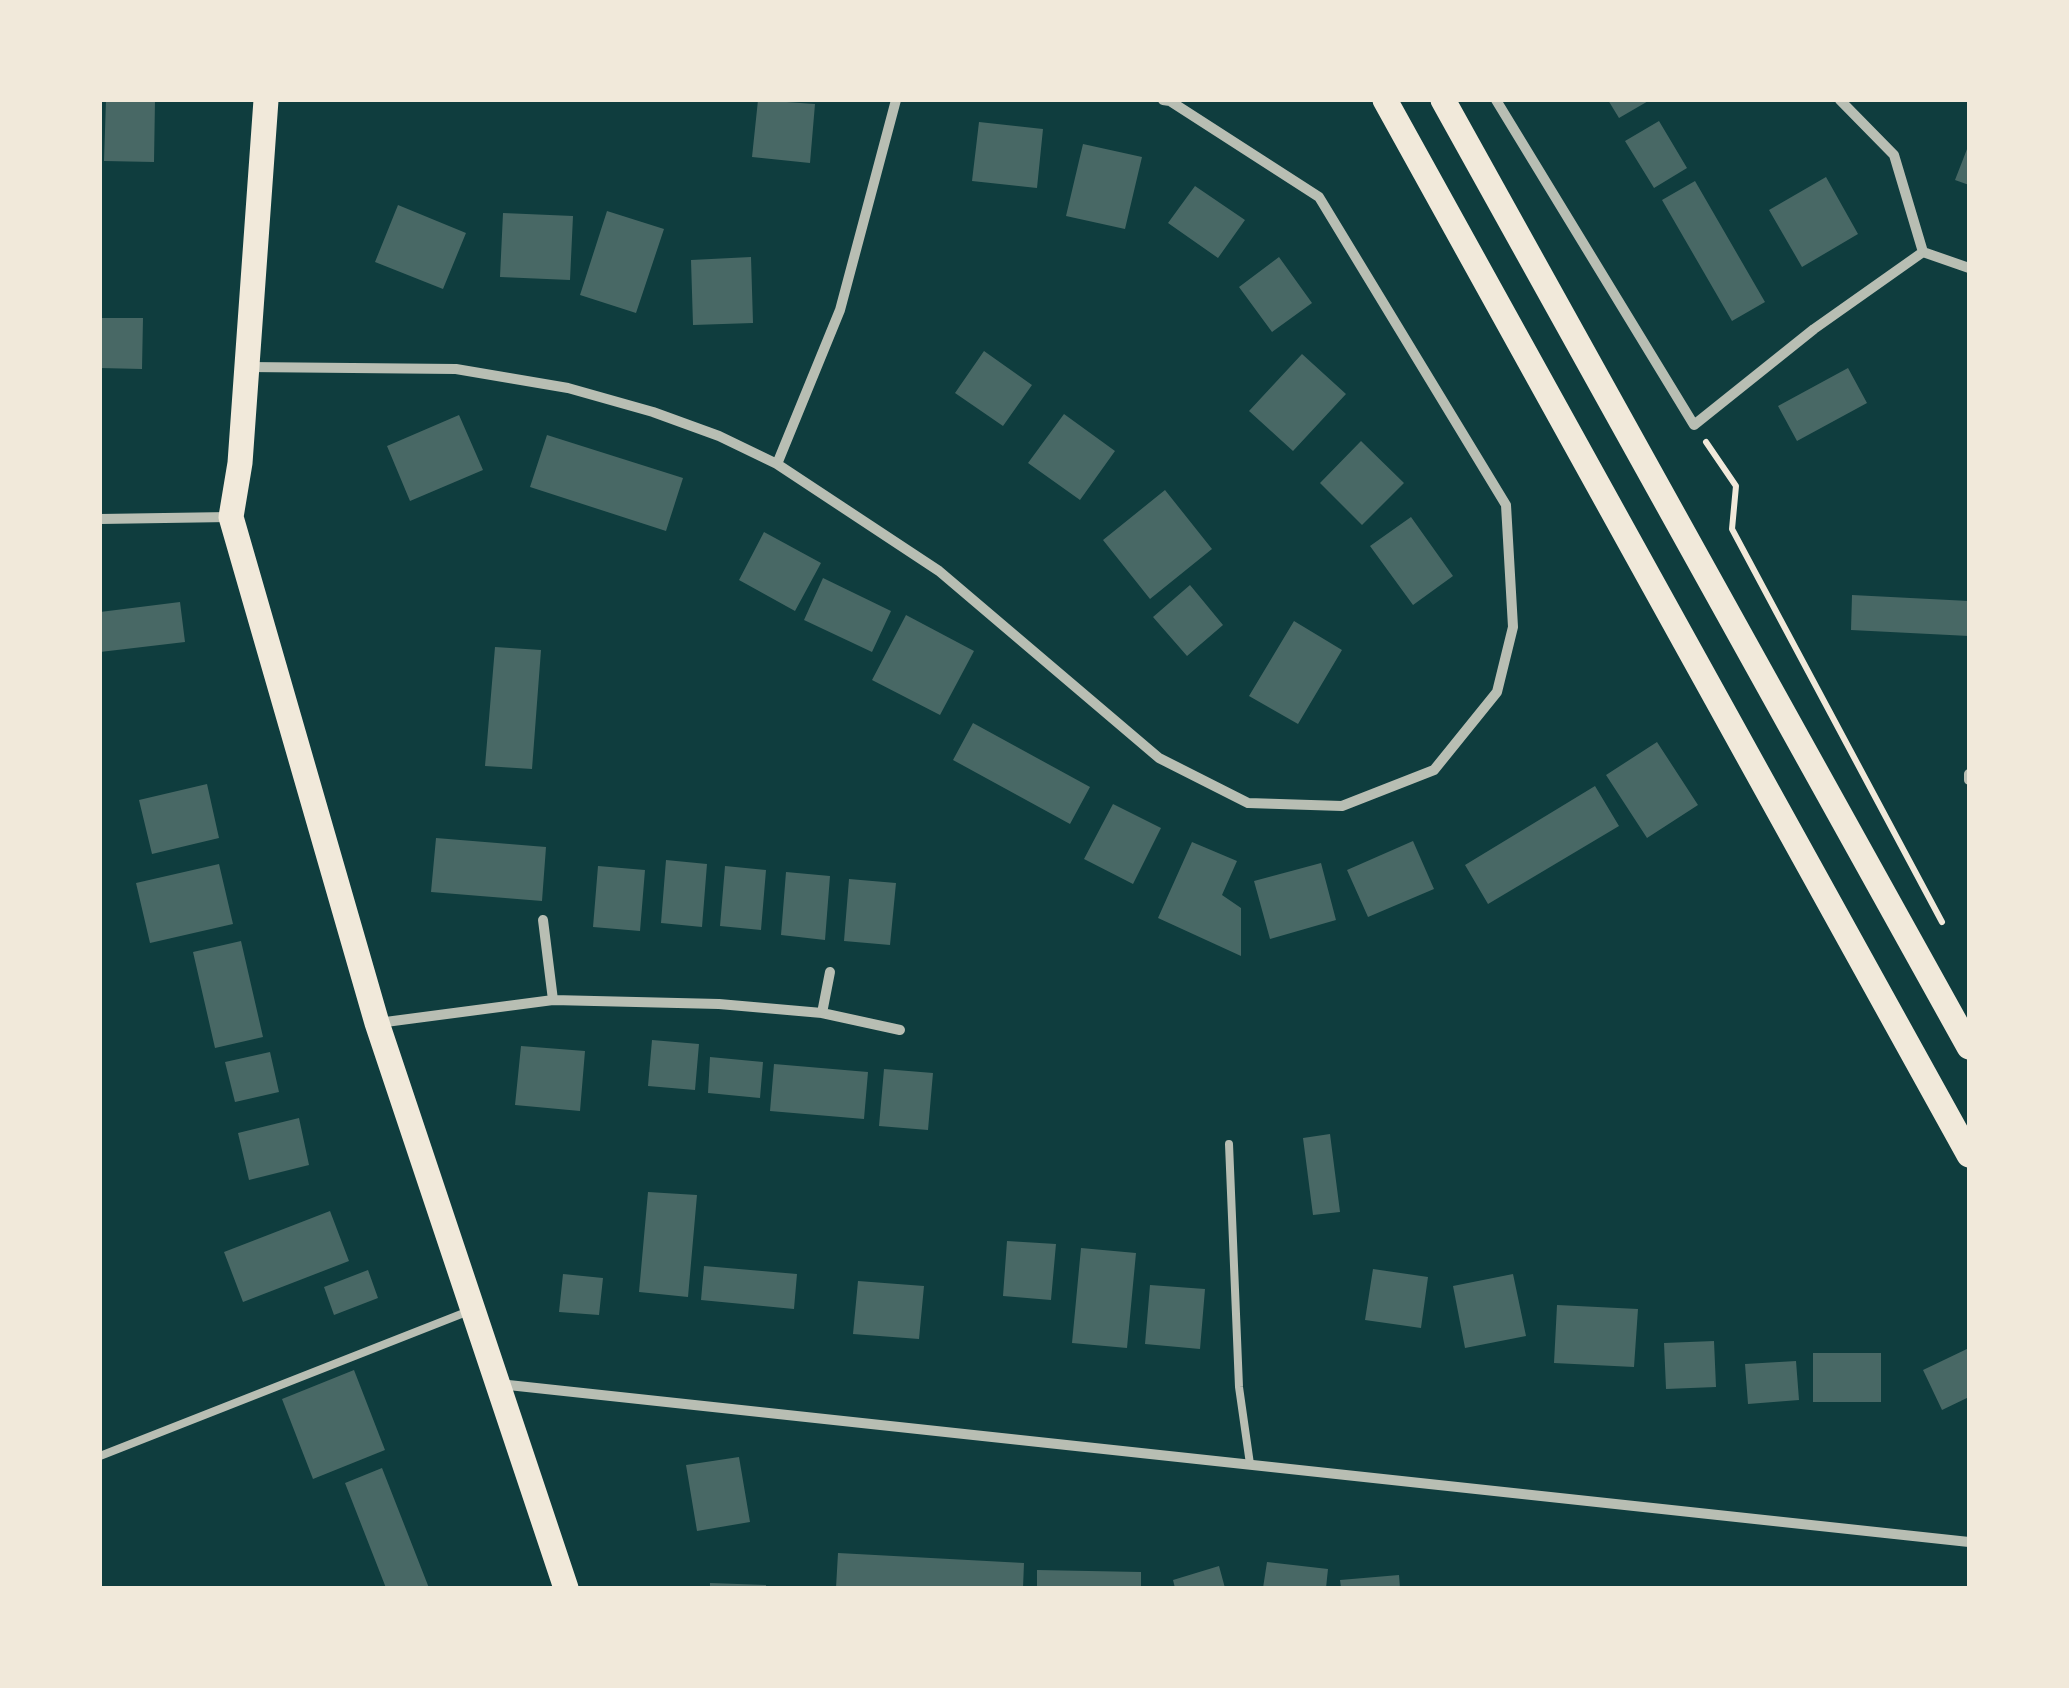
<!DOCTYPE html>
<style>
body{margin:0}
#map{position:relative;width:2069px;height:1688px;overflow:hidden;background:#0f3d3e;font-family:"IBM Plex Sans",sans-serif}
canvas{display:block}
.frame{position:absolute;inset:0;border:102px solid #f1e9da;pointer-events:none}
</style>
<div id="map">
<canvas width="2069" height="1688"></canvas>
<div class="frame"></div>
</div>
<script>
const c = document.querySelector('canvas').getContext('2d');
c.lineJoin = 'round';
function paint(path, color) { c.fillStyle = color; c.fill(path, 'evenodd'); }
function strokePath(path, color, width, dash) { c.strokeStyle = color; c.lineWidth = width; c.lineCap = dash ? 'butt' : 'round'; c.setLineDash(dash || []); c.stroke(path); }
const building = new Path2D(`
 M 106,100 L 155,100 L 154,162 L 104,161 Z
 M 758,100 L 815,104 L 810,163 L 752,157 Z
 M 1608,100 L 1650,100 L 1619,118 Z
 M 1659,121 L 1687,168 L 1654,188 L 1625,141 Z
 M 979,122 L 1043,129 L 1037,188 L 972,181 Z
 M 1083,144 L 1142,157 L 1125,229 L 1066,216 Z
 M 1969,144 L 1969,185 L 1955,180 Z
 M 1826,177 L 1858,234 L 1802,267 L 1769,210 Z
 M 1695,181 L 1765,302 L 1732,321 L 1662,200 Z
 M 1195,186 L 1245,220 L 1218,258 L 1168,223 Z
 M 398,205 L 466,233 L 443,289 L 375,262 Z
 M 607,211 L 664,229 L 636,313 L 580,295 Z
 M 503,213 L 573,216 L 570,280 L 500,277 Z
 M 751,257 L 753,323 L 693,325 L 691,260 Z
 M 1279,257 L 1312,303 L 1272,332 L 1239,287 Z
 M 100,318 L 143,318 L 142,369 L 100,368 Z
 M 984,351 L 1032,385 L 1003,426 L 955,393 Z
 M 1302,354 L 1346,394 L 1293,451 L 1249,411 Z
 M 1848,368 L 1867,403 L 1797,441 L 1778,406 Z
 M 1064,414 L 1115,451 L 1080,500 L 1028,463 Z
 M 459,415 L 483,470 L 410,501 L 387,446 Z
 M 547,435 L 683,478 L 666,531 L 530,487 Z
 M 1361,441 L 1404,483 L 1362,525 L 1320,483 Z
 M 1165,490 L 1212,549 L 1150,599 L 1103,540 Z
 M 1411,517 L 1453,576 L 1413,605 L 1370,546 Z
 M 764,532 L 821,563 L 795,611 L 739,580 Z
 M 823,578 L 891,611 L 872,652 L 804,620 Z
 M 1190,585 L 1223,625 L 1187,656 L 1153,617 Z
 M 1852,595 L 1969,601 L 1969,636 L 1851,630 Z
 M 180,602 L 185,642 L 100,652 L 100,612 Z
 M 906,615 L 974,651 L 940,715 L 872,680 Z
 M 1294,621 L 1342,650 L 1298,724 L 1249,696 Z
 M 495,647 L 541,650 L 532,769 L 485,766 Z
 M 973,723 L 1090,787 L 1070,824 L 953,760 Z
 M 1657,742 L 1698,805 L 1647,838 L 1606,775 Z
 M 207,784 L 219,838 L 152,854 L 139,800 Z
 M 1595,786 L 1619,826 L 1488,904 L 1465,865 Z
 M 1113,804 L 1161,828 L 1133,884 L 1084,859 Z
 M 436,838 L 546,847 L 542,901 L 431,892 Z
 M 1413,841 L 1434,889 L 1368,917 L 1347,870 Z
 M 1192,842 L 1237,861 L 1222,895 L 1241,908 L 1241,956 L 1158,918 Z
 M 666,860 L 707,864 L 702,927 L 661,923 Z
 M 1321,863 L 1336,920 L 1270,939 L 1254,881 Z
 M 219,864 L 233,924 L 150,943 L 136,883 Z
 M 598,866 L 645,870 L 640,931 L 593,927 Z
 M 725,866 L 766,870 L 761,930 L 720,926 Z
 M 786,872 L 830,876 L 825,940 L 781,935 Z
 M 849,879 L 896,883 L 890,945 L 844,941 Z
 M 241,941 L 263,1037 L 215,1048 L 193,952 Z
 M 652,1040 L 699,1044 L 695,1090 L 648,1086 Z
 M 521,1046 L 585,1051 L 580,1111 L 515,1105 Z
 M 270,1052 L 279,1092 L 235,1102 L 225,1062 Z
 M 710,1057 L 763,1062 L 760,1098 L 708,1093 Z
 M 774,1064 L 868,1072 L 864,1119 L 770,1111 Z
 M 884,1069 L 933,1073 L 928,1130 L 879,1126 Z
 M 299,1118 L 309,1165 L 249,1180 L 238,1133 Z
 M 1330,1134 L 1340,1212 L 1313,1215 L 1303,1138 Z
 M 648,1192 L 697,1195 L 688,1297 L 639,1292 Z
 M 330,1211 L 349,1261 L 243,1302 L 224,1252 Z
 M 1007,1241 L 1056,1244 L 1051,1300 L 1003,1296 Z
 M 1081,1248 L 1136,1253 L 1127,1348 L 1072,1343 Z
 M 704,1266 L 797,1274 L 794,1309 L 701,1300 Z
 M 1373,1269 L 1428,1277 L 1421,1328 L 1365,1320 Z
 M 368,1270 L 378,1298 L 334,1315 L 324,1287 Z
 M 563,1274 L 603,1278 L 599,1315 L 559,1312 Z
 M 1513,1274 L 1526,1336 L 1465,1348 L 1453,1286 Z
 M 858,1281 L 924,1286 L 919,1339 L 853,1334 Z
 M 1150,1285 L 1205,1289 L 1200,1349 L 1145,1344 Z
 M 1557,1305 L 1638,1309 L 1634,1367 L 1554,1363 Z
 M 1714,1341 L 1716,1387 L 1666,1389 L 1664,1343 Z
 M 1969,1348 L 1969,1397 L 1942,1410 L 1923,1370 Z
 M 1813,1353 L 1881,1353 L 1881,1402 L 1813,1402 Z
 M 1796,1361 L 1799,1400 L 1748,1404 L 1745,1364 Z
 M 354,1370 L 385,1450 L 313,1479 L 282,1399 Z
 M 739,1457 L 750,1522 L 697,1531 L 686,1465 Z
 M 382,1468 L 429,1588 L 386,1588 L 345,1483 Z
 M 838,1553 L 1024,1563 L 1023,1588 L 836,1588 Z
 M 1267,1562 L 1328,1569 L 1326,1588 L 1263,1588 Z
 M 1219,1566 L 1225,1588 L 1175,1588 L 1173,1580 Z
 M 1037,1570 L 1141,1572 L 1141,1588 L 1037,1588 Z
 M 1399,1575 L 1400,1588 L 1341,1588 L 1340,1580 Z
 M 710,1583 L 766,1585 L 766,1588 L 710,1588 Z`);
const path = new Path2D(`
 M 1706,442 L 1736,486 L 1732,529 L 1942,922`);
const service = new Path2D(`
 M 1229,1144 L 1239,1387 L 1250,1464
 M 100,1456 L 469,1311`);
const minor = new Path2D(`
 M 1496,100 L 1694,425 L 1814,329 L 1923,252 L 1969,268
 M 1840,100 L 1894,155 L 1923,252
 M 248,367 L 456,369 L 568,388 L 653,412 L 719,436 L 777,464 L 939,571 L 1159,758 L 1248,803 L 1342,806 L 1434,770 L 1497,692 L 1513,627 L 1506,505 L 1319,197 L 1170,101 L 1163,100
 M 777,464 L 840,310 L 896,100
 M 100,519 L 229,517
 M 1969,774 L 1969,780
 M 543,920 L 553,1000
 M 822,1013 L 830,972
 M 378,1023 L 553,1000 L 719,1004 L 822,1013 L 900,1030
 M 499,1384 L 1969,1542`);
const primary = new Path2D(`
 M 266,100 L 240,463 L 231,517 L 377,1023 L 566,1588
 M 1385,100 L 1969,1155
 M 1443,100 L 1969,1047`);
paint(building, '#486865');
strokePath(path, '#f1e9da', 6);
strokePath(service, '#b8beb3', 8);
strokePath(minor, '#b8beb3', 10);
strokePath(primary, '#f1e9da', 25);
</script>
